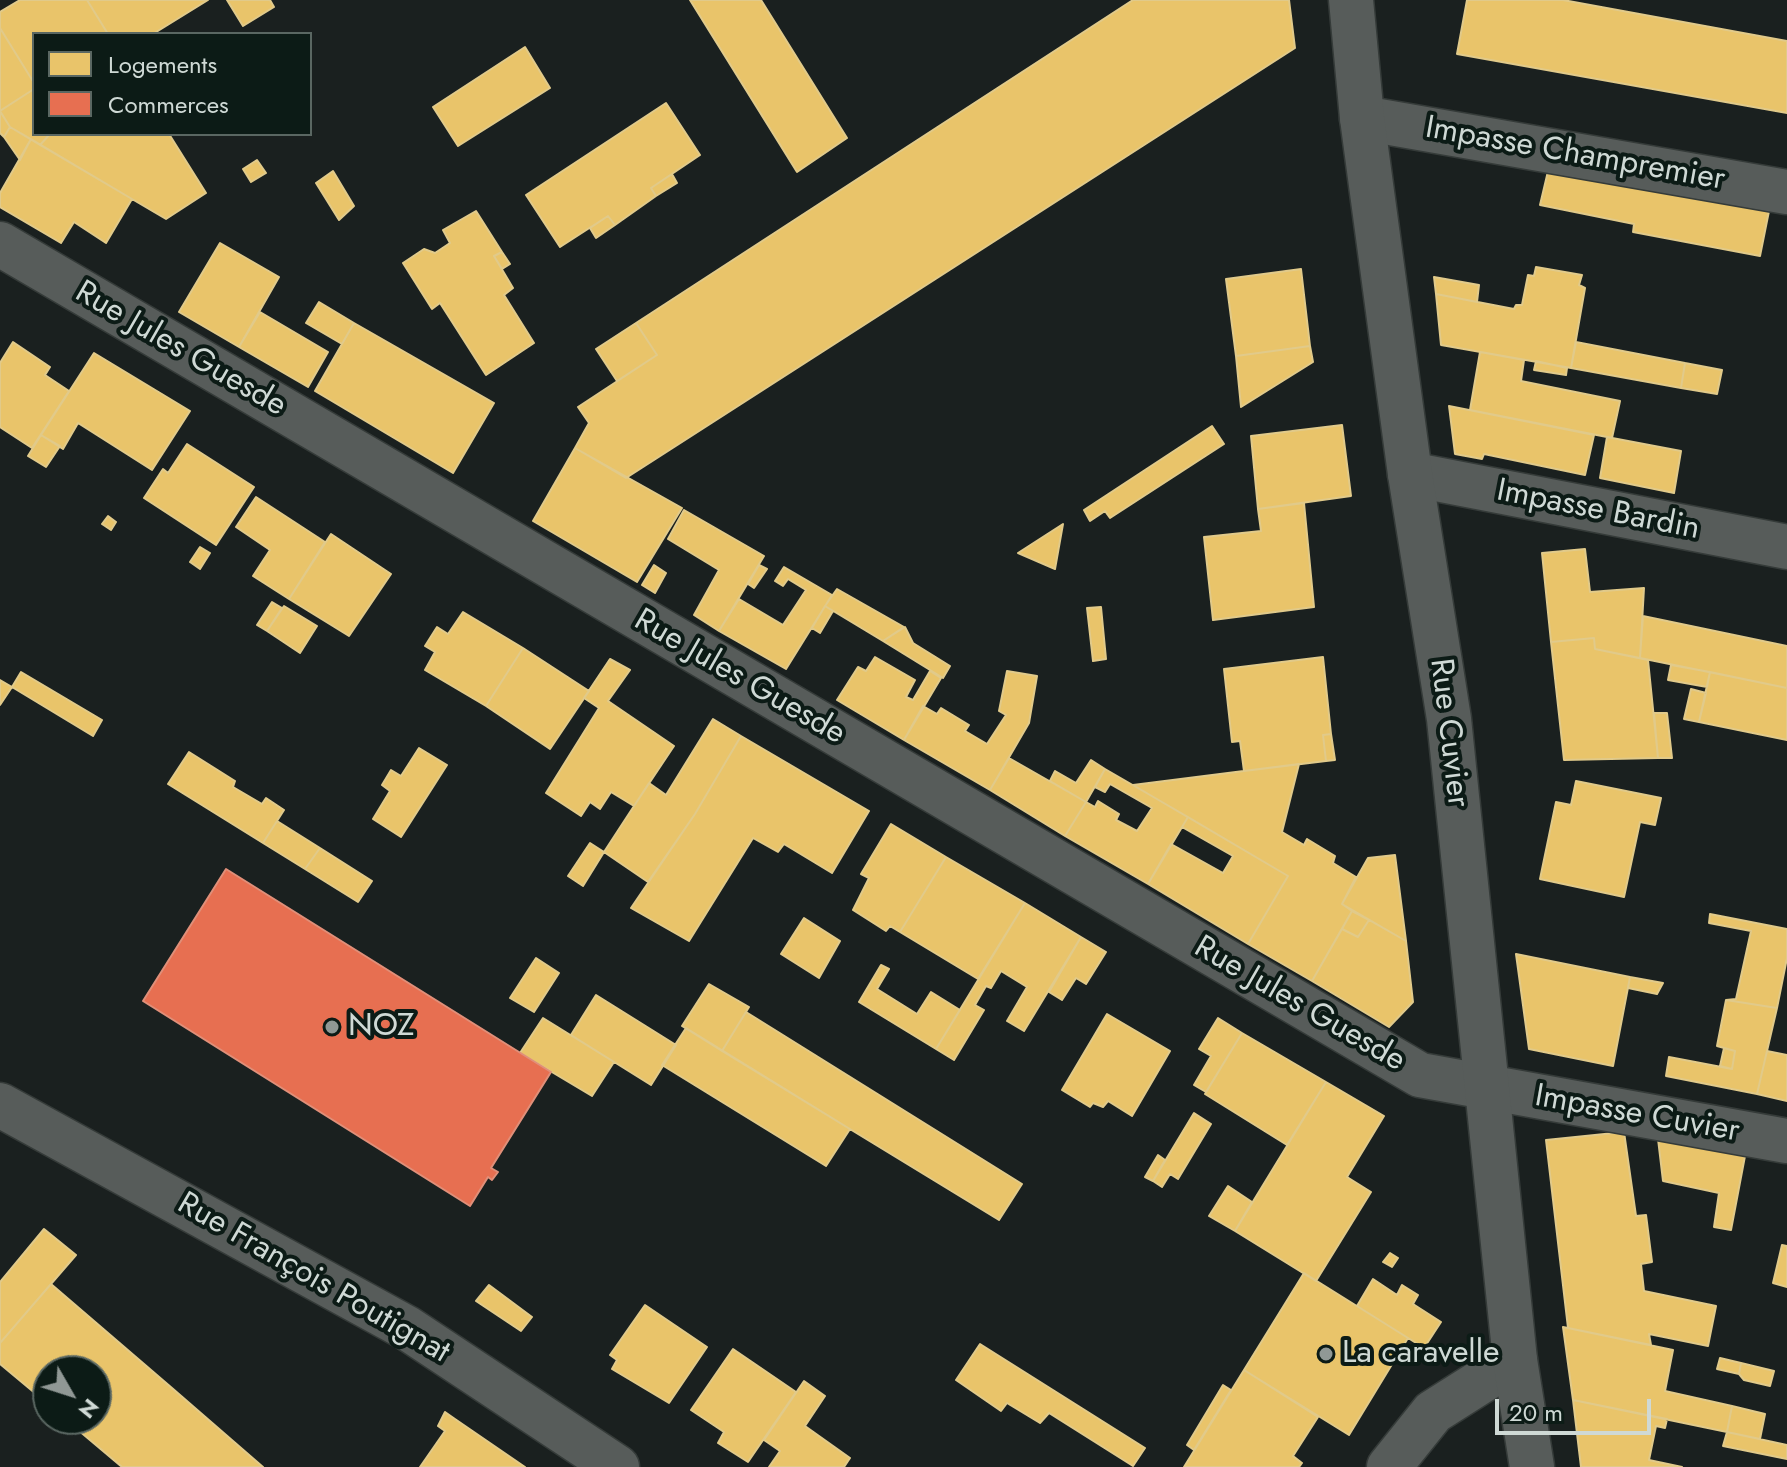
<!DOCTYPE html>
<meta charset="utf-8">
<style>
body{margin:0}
#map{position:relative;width:1787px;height:1467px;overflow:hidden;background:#1a201f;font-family:Jost,sans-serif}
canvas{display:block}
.legend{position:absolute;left:32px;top:32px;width:280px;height:104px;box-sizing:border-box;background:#0c1b16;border:2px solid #5a6762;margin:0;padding:10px 14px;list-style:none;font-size:24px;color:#cfd9d5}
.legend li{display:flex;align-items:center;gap:16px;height:40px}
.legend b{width:40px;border:2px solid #5a6762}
.north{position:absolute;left:32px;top:1355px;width:80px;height:80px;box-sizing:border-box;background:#0c1b16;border:2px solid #5a6762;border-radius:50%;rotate:129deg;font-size:22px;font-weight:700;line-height:32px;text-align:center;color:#cfd9d5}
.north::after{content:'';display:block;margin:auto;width:28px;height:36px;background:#909895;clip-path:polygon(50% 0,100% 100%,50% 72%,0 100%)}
.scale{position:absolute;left:1495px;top:1399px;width:156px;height:36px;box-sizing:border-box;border:4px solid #cfd9d5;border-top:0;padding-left:10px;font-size:24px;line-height:28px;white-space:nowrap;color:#cfd9d5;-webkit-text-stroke:6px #0c1b16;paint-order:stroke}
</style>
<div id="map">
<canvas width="1787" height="1467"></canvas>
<ul class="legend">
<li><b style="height:22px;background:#e9c46a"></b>Logements</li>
<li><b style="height:22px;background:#e76f51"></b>Commerces</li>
</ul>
<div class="north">N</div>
<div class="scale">20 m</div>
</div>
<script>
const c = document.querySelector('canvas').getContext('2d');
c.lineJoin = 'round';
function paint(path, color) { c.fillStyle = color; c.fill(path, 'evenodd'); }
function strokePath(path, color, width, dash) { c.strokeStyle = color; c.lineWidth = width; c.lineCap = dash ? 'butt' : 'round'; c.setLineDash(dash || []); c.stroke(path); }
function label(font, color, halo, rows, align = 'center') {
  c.font = font + ' Jost,sans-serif'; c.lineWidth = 8; c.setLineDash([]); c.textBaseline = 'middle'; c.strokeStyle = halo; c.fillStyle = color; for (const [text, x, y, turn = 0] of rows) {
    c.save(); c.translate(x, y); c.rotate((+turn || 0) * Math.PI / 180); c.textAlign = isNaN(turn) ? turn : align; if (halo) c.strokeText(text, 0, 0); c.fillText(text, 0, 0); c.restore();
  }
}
const homes = new Path2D(`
 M 20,0 L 87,0 L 108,34 L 34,34 L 34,83 L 0,28 L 0,12 Z
 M 87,0 L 208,0 L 153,34 L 108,34 Z
 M 270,0 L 274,7 L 243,26 L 227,0 Z
 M 690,0 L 761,0 L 847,138 L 797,172 Z
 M 1133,0 L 1289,0 L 1295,48 L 626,478 L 575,448 L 589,423 L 578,407 L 657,355 L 636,323 Z
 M 1467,0 L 1563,0 L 1787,41 L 1787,113 L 1457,54 Z
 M 0,28 L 34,83 L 34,89 L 0,111 Z
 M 525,47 L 550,88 L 458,146 L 433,107 Z
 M 34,89 L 34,134 L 50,134 L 40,145 L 10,127 L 0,111 Z
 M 666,103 L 700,155 L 651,188 L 656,196 L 615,225 L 608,216 L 560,247 L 526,195 Z
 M 0,111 L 10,127 L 4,137 L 0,133 Z
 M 10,127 L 31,139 L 20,160 L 4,137 Z
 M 50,134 L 169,134 L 206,193 L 166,219 L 40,145 Z
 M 31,139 L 132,199 L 106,243 L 74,222 L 61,243 L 0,207 L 0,193 Z
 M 257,160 L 266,173 L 251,182 L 243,169 Z
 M 1549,167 L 1770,206 L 1760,256 L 1633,232 L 1634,224 L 1540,205 Z
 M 333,171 L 354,206 L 339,220 L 316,183 Z
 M 672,174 L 677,183 L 656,196 L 651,188 Z
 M 476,211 L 502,252 L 494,256 L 513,288 L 504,295 L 534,343 L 486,375 L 440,303 L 432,309 L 403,263 L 424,249 L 435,253 L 450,243 L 443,230 Z
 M 608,216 L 615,225 L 596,238 L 590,228 Z
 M 220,243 L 279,277 L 239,347 L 179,312 Z
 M 502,252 L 510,264 L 502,269 L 494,256 Z
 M 1536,267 L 1582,275 L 1579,285 L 1585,288 L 1571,368 L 1441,345 L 1436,294 L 1514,309 L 1516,305 L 1522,305 L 1528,275 L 1534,276 Z
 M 1301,269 L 1310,346 L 1236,356 L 1226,279 Z
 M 1434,277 L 1479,285 L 1477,302 L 1436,294 Z
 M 319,302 L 354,323 L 342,344 L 306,323 Z
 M 260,312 L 328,352 L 308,387 L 239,347 Z
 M 354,323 L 494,403 L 453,473 L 315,391 Z
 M 636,323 L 657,355 L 617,381 L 596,349 Z
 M 13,342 L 50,367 L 45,375 L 69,391 L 32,448 L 0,427 L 0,363 Z
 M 1576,342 L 1685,363 L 1681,388 L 1571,368 Z
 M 1310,346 L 1313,362 L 1241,407 L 1236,356 Z
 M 1480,352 L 1524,360 L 1521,381 L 1620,401 L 1612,438 L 1470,410 Z
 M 94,353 L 190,411 L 152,470 L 78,423 L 63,449 L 41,435 Z
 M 1536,361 L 1567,368 L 1566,375 L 1534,370 Z
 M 1685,363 L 1722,370 L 1717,394 L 1681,388 Z
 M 1449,406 L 1594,435 L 1585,475 L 1484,454 L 1482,459 L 1455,454 Z
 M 1342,425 L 1351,496 L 1258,509 L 1251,436 Z
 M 1212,426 L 1224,444 L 1110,518 L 1105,511 L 1090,521 L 1084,510 Z
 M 41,435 L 60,446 L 46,467 L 28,456 Z
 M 1607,437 L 1681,451 L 1674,493 L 1600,478 Z
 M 187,444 L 254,487 L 216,545 L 144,498 L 163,469 L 168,473 Z
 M 575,448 L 682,508 L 637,582 L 533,521 Z
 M 256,497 L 325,542 L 289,599 L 253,576 L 270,550 L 236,527 Z
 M 1304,503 L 1314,607 L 1213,620 L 1204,537 L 1261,531 L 1258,509 Z
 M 684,510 L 764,556 L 719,631 L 694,615 L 719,570 L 668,539 Z
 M 108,516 L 116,522 L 111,530 L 102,524 Z
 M 1063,524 L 1055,569 L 1018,553 Z
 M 331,534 L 391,574 L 349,636 L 289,599 Z
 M 200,547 L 210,553 L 200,569 L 190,562 Z
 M 1585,549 L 1590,592 L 1644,588 L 1640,658 L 1595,649 L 1594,638 L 1551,642 L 1542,553 Z
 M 654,565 L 666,573 L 655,593 L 642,585 Z
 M 759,565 L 767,569 L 754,588 L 748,584 Z
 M 784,567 L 832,595 L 786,669 L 719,631 L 739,599 L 783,625 L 806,590 L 788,579 L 783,586 L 775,581 Z
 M 837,589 L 904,627 L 883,641 L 825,606 Z
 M 272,602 L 282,608 L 267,631 L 257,625 Z
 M 284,606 L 317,626 L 300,653 L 267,631 Z
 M 825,606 L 833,611 L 820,633 L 812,628 Z
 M 1101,607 L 1106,659 L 1093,661 L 1087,608 Z
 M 463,612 L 523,648 L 486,706 L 425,670 L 435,652 L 425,646 L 437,627 L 448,634 Z
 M 1643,616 L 1787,646 L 1787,688 L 1640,658 Z
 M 905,627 L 913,643 L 950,666 L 943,678 L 883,641 Z
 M 1594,638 L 1595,649 L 1648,660 L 1658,758 L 1564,760 L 1551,642 Z
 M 523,648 L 589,691 L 550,749 L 486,706 Z
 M 875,657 L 915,680 L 906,697 L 913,700 L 930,671 L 941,678 L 904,740 L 837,700 L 858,667 L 866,671 Z
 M 1323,657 L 1331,734 L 1323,735 L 1326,761 L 1244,771 L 1240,741 L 1232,742 L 1224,669 Z
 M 610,659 L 630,670 L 608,701 L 674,746 L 634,806 L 611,792 L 600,809 L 590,802 L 581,816 L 546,793 L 599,708 L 584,698 Z
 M 1671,665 L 1710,672 L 1707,687 L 1668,680 Z
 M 1007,671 L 1037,676 L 1029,723 L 990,790 L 904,740 L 923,706 L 937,714 L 941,708 L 969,725 L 965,731 L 987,744 L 1006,715 L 999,711 Z
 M 21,672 L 102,720 L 93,736 L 12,687 Z
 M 1710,672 L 1787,688 L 1787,740 L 1699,722 Z
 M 0,680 L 12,687 L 0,705 Z
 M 1691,689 L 1706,693 L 1699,722 L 1684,719 Z
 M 1654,713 L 1667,713 L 1672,758 L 1658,758 Z
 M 713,719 L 741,736 L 695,814 L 648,882 L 604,852 L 649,783 L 666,795 Z
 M 1331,734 L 1335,760 L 1326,761 L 1323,735 Z
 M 741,736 L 869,811 L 832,873 L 784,844 L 778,852 L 753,838 L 689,941 L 631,908 L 695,814 Z
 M 419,748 L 447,765 L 401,837 L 373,819 L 390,791 L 382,785 L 391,770 L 401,776 Z
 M 189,752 L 235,781 L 233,787 L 262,804 L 266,798 L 284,810 L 263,843 L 168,784 Z
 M 1009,758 L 1086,802 L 1065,836 L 990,790 Z
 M 1091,760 L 1105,769 L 1086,802 L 1050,781 L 1055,771 L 1076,783 Z
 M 1299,764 L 1282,832 L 1304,845 L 1307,839 L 1335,856 L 1333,863 L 1356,877 L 1342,904 L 1352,911 L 1312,981 L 1248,944 L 1288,876 L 1133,785 Z
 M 1105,769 L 1188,817 L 1148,884 L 1065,836 L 1086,802 L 1095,807 L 1098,801 L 1119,814 L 1116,820 L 1137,831 L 1152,808 L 1110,784 L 1105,792 L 1095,787 Z
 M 1576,781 L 1661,798 L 1655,825 L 1640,822 L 1624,897 L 1540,879 L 1556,802 L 1571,805 Z
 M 1188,817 L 1288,876 L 1248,944 L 1148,884 L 1171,844 L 1223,873 L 1233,856 L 1182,827 Z
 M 277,821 L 320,848 L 305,869 L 263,843 Z
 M 891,824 L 946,857 L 900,932 L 890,926 L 886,931 L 853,910 L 869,878 L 861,874 Z
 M 590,843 L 604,852 L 583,886 L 568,876 Z
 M 320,848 L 372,881 L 358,902 L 305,869 Z
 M 1395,855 L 1406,941 L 1342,904 L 1368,858 Z
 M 946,857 L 1025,903 L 978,979 L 900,932 Z
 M 1025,903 L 1081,937 L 1024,1031 L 1007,1021 L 1027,987 L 1001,971 L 991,988 L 986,986 L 975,1005 L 984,1010 L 954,1060 L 936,1049 Z
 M 1352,911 L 1369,920 L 1358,937 L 1342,929 Z
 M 1710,914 L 1787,929 L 1787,958 L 1777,1008 L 1726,1000 L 1736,999 L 1751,931 L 1709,923 Z
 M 804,918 L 840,941 L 819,978 L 781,954 Z
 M 1369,920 L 1406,941 L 1413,1002 L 1389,1027 L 1312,981 L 1342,929 L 1358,937 Z
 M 1081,937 L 1106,952 L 1086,984 L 1076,978 L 1062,1000 L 1049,992 Z
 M 1516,954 L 1630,977 L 1613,1066 L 1529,1049 Z
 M 536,958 L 559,973 L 534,1012 L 510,998 Z
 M 881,965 L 889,969 L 877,989 L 917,1014 L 931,992 L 960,1010 L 936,1049 L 859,1002 Z
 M 1630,977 L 1663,983 L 1657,994 L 1628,988 Z
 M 709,984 L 749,1007 L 722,1051 L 682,1026 Z
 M 596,995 L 676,1045 L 651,1085 L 571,1035 Z
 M 1726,1000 L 1777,1008 L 1757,1094 L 1666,1076 L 1669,1057 L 1732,1069 L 1735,1051 L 1717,1046 Z
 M 746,1012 L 1022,1184 L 999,1220 L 722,1051 Z
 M 1107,1014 L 1170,1051 L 1132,1116 L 1108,1101 L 1103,1107 L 1093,1103 L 1090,1107 L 1062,1090 Z
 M 543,1018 L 614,1062 L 592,1096 L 520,1053 Z
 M 1218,1018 L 1242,1033 L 1206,1092 L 1194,1085 L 1211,1056 L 1199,1049 Z
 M 686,1028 L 850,1129 L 826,1166 L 662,1065 Z
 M 1242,1033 L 1326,1082 L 1287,1145 L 1205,1094 Z
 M 1724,1048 L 1735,1051 L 1732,1069 L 1720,1066 Z
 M 1767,1051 L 1787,1055 L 1787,1101 L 1757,1094 Z
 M 1326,1082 L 1384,1116 L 1347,1177 L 1371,1192 L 1316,1281 L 1235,1231 Z
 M 1194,1113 L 1211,1124 L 1178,1179 L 1170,1174 L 1162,1187 L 1153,1181 Z
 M 1624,1132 L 1636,1216 L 1646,1215 L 1652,1262 L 1641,1264 L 1644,1291 L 1716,1306 L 1708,1346 L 1649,1334 L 1651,1345 L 1568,1328 L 1546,1140 Z
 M 1658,1139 L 1745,1156 L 1731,1230 L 1714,1227 L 1719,1193 L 1663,1181 Z
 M 1158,1155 L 1165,1160 L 1153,1181 L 1145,1177 Z
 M 1228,1186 L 1252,1202 L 1235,1231 L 1209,1216 Z
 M 44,1229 L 76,1255 L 0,1343 L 0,1282 Z
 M 1782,1245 L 1787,1246 L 1787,1287 L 1773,1283 Z
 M 1390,1253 L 1398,1258 L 1392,1267 L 1383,1262 Z
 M 1304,1273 L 1408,1338 L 1349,1435 L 1244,1370 Z
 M 1373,1279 L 1397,1295 L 1402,1285 L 1418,1295 L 1413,1304 L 1441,1322 L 1424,1348 L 1357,1306 Z
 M 51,1284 L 172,1388 L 263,1467 L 122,1467 L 65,1419 L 96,1419 L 96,1371 L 48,1371 L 48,1404 L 0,1364 L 0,1343 Z
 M 489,1285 L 532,1317 L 521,1331 L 476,1301 Z
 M 645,1305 L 707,1347 L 669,1403 L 612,1369 L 617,1360 L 610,1355 Z
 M 1563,1327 L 1673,1350 L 1665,1391 L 1732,1406 L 1727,1432 L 1573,1400 Z
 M 980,1344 L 1145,1448 L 1133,1466 L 1049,1413 L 1040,1423 L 1007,1403 L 1001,1411 L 956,1380 Z
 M 733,1349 L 796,1392 L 748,1462 L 718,1443 L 724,1432 L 691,1410 Z
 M 1720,1358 L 1741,1363 L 1739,1374 L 1717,1369 Z
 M 1741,1363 L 1774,1371 L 1770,1386 L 1744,1380 L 1739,1374 Z
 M 1244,1370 L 1318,1417 L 1293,1456 L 1302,1463 L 1299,1467 L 1184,1467 Z
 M 804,1381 L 825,1396 L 805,1426 L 850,1458 L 844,1467 L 769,1467 L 780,1451 L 764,1440 Z
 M 1223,1385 L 1231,1390 L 1194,1450 L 1187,1445 Z
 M 1573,1400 L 1667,1419 L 1665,1428 L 1656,1426 L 1649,1460 L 1682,1467 L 1581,1467 Z
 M 1732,1406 L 1765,1414 L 1760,1439 L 1727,1432 Z
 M 445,1412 L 455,1419 L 525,1467 L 420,1467 L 445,1431 L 438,1426 Z
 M 1727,1432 L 1787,1445 L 1787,1459 L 1723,1446 Z`);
const shops = new Path2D(`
 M 226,869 L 551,1072 L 491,1168 L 498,1172 L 492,1180 L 488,1177 L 470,1206 L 143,1001 Z`);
const minor = new Path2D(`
 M 1362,118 L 1787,192
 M 0,244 L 1420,1075 L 1787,1141
 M 1410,474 L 1787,547
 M 1389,1467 L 1433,1412 L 1515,1360`);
const tertiary = new Path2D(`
 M 1351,0 L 1362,118 L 1410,474 L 1449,719 L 1515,1360 L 1532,1467
 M 0,1105 L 407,1328 L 617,1467`);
const markers = [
 [332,1027,8,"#909895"],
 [1326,1354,8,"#909895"]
];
const streetNames = [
 ["Impasse Champremier",1575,155,10],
 ["Rue Jules Guesde",180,350,30],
 ["Impasse Bardin",1598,511,11],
 ["Rue Jules Guesde",739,678,30],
 ["Rue Cuvier",1448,733,83],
 ["Rue Jules Guesde",1299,1005,30],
 ["Impasse Cuvier",1637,1115,10],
 ["Rue François Poutignat",313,1279,30]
];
const poiNames = [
 ["NOZ",348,1027],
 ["La caravelle",1342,1354]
];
paint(homes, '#e9c46a');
strokePath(homes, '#e1ca8a', 2);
paint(shops, '#e76f51');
strokePath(shops, '#e08f79', 2);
strokePath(minor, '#353b39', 47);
strokePath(tertiary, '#353b39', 47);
strokePath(minor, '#575c5a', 44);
strokePath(tertiary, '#575c5a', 44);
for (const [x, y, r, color] of markers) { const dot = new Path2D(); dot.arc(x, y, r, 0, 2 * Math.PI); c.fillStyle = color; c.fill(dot); strokePath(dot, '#0c1b16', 3); }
label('32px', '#cfd9d5', '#0c1b16', streetNames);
label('32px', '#cfd9d5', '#0c1b16', poiNames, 'left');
</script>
